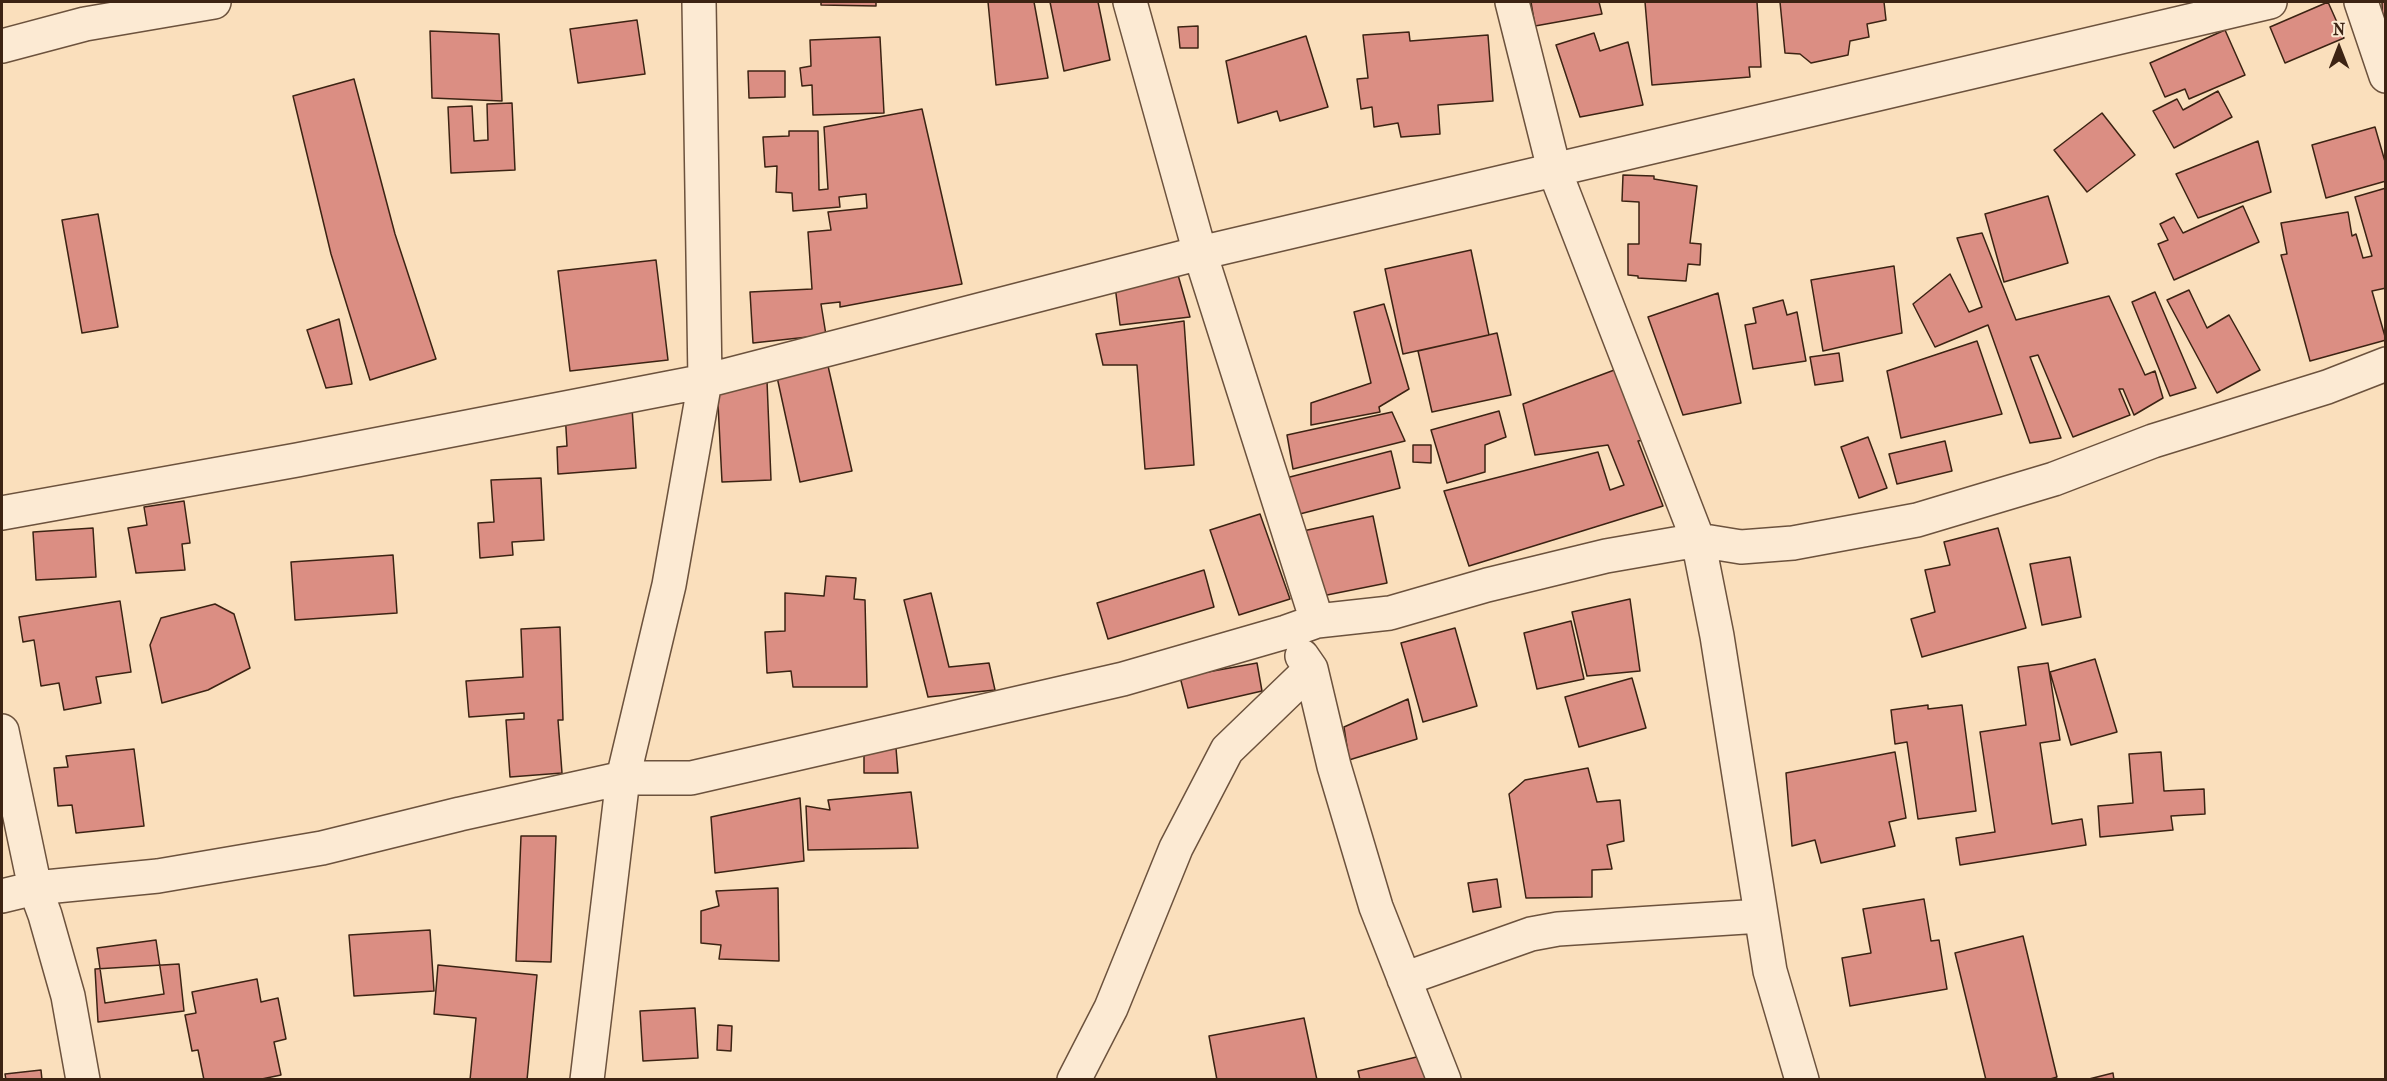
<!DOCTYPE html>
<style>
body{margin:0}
#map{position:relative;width:2387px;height:1081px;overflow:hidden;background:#fadfbc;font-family:"IM FELL French Canon",serif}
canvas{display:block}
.frame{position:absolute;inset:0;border:3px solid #3c2313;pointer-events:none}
.north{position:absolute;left:2309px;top:18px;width:60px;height:60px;-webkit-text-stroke:4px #fcead3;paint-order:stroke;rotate:0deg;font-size:16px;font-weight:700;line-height:24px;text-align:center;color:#3c2313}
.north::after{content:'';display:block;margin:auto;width:21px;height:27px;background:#3c2313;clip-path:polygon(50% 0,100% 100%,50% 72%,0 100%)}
</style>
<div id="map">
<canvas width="2387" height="1081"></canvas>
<div class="frame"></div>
<div class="north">N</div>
</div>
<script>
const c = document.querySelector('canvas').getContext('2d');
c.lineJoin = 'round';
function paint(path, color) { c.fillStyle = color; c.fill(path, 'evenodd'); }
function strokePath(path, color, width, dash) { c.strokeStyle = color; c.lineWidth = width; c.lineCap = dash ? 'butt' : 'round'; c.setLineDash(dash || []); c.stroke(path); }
const building = new Path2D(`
 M 821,2 L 876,2 L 876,6 L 821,5 Z
 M 988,2 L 1034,2 L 1048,78 L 996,85 Z
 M 1050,2 L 1098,2 L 1110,60 L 1064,71 Z
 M 1531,2 L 1599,2 L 1602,14 L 1535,26 Z
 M 1645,2 L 1757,2 L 1761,67 L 1749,67 L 1750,77 L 1652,85 Z
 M 1780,2 L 1884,2 L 1886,20 L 1867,24 L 1869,37 L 1850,41 L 1848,55 L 1811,63 L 1800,54 L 1785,53 Z
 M 2328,2 L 2344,38 L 2285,63 L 2270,27 Z
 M 2382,2 L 2386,2 L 2386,43 L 2383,43 Z
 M 637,20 L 645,74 L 578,83 L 570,29 Z
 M 1198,26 L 1198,48 L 1180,48 L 1178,27 Z
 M 2225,30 L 2245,75 L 2189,99 L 2185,89 L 2165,97 L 2150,63 Z
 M 430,31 L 499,34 L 502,101 L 432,98 Z
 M 1409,32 L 1410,41 L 1488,35 L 1493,101 L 1438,105 L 1440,134 L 1401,137 L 1398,123 L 1374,127 L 1372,107 L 1361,109 L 1357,79 L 1368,78 L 1363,35 Z
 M 1594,33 L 1600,51 L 1628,42 L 1643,105 L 1580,117 L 1556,45 Z
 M 1306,36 L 1328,107 L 1280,121 L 1277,111 L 1238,123 L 1226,61 Z
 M 880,37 L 884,113 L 813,115 L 812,85 L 802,86 L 800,68 L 811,66 L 810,40 Z
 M 748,71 L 785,71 L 785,97 L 749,98 Z
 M 354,79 L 395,234 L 436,359 L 370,380 L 331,254 L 293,96 Z
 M 2218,91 L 2232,117 L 2174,148 L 2153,111 L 2177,99 L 2183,110 Z
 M 512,103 L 515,170 L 451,173 L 448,107 L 472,106 L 474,141 L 488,140 L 487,104 Z
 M 922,109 L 962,284 L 840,307 L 840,302 L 821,304 L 826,335 L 753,343 L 750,292 L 812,289 L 808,232 L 831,230 L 828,212 L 867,208 L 866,194 L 839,197 L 840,207 L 793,211 L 792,193 L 776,192 L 777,166 L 765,167 L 763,137 L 789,136 L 789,131 L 818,131 L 819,190 L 828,189 L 824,127 Z
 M 2102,113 L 2135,155 L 2087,192 L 2054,150 Z
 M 2375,127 L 2386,165 L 2386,181 L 2326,198 L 2312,145 Z
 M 2258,141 L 2271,192 L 2198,218 L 2176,174 Z
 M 1623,175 L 1654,176 L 1654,179 L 1697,186 L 1690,243 L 1701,244 L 1700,265 L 1688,264 L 1686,281 L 1638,278 L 1638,276 L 1628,275 L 1628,244 L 1639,244 L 1639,202 L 1622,201 Z
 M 2386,188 L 2386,288 L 2372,291 L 2386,340 L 2310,361 L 2281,255 L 2287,254 L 2281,223 L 2348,212 L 2352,236 L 2356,234 L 2363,258 L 2372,256 L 2355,197 Z
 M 2048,196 L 2068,263 L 2004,282 L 1985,214 Z
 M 2243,206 L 2259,242 L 2174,280 L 2158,244 L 2168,240 L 2160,224 L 2174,217 L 2183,233 Z
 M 98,214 L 118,327 L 82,333 L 62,220 Z
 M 1982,233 L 2016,320 L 2109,296 L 2145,375 L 2155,371 L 2163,398 L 2134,415 L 2123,389 L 2119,389 L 2130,415 L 2073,437 L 2038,355 L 2030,357 L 2061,438 L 2030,443 L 1988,325 L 1935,347 L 1913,304 L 1950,274 L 1969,312 L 1982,307 L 1957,238 Z
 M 1471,250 L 1489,335 L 1403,354 L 1385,269 Z
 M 656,260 L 668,360 L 570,371 L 558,271 Z
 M 1894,266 L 1902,333 L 1823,351 L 1811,280 Z
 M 1178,275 L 1190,317 L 1120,325 L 1115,286 Z
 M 2189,290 L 2207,328 L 2229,315 L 2260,370 L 2217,393 L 2167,300 Z
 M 2155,292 L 2196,388 L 2170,396 L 2132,302 Z
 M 1718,293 L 1741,403 L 1683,415 L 1648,317 Z
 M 1783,300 L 1787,315 L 1797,312 L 1806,361 L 1753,369 L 1745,325 L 1756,323 L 1753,308 Z
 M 1384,304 L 1409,389 L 1379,407 L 1380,412 L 1311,425 L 1311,403 L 1371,383 L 1354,312 Z
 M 339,319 L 352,384 L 326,388 L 307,330 Z
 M 1184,321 L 1194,465 L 1145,469 L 1137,365 L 1103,365 L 1096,334 Z
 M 1497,333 L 1511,395 L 1432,412 L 1418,351 Z
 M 1977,341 L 2002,414 L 1901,438 L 1887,371 Z
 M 1839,353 L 1843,381 L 1815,385 L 1810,357 Z
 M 828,366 L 852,471 L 800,482 L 777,377 Z
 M 1617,369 L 1644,440 L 1638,441 L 1663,506 L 1469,566 L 1444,491 L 1598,452 L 1610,490 L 1624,485 L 1608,445 L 1535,455 L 1523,404 Z
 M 767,381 L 771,480 L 722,482 L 717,384 Z
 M 632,408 L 636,468 L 558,474 L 557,447 L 567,446 L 565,412 Z
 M 1499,411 L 1506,437 L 1485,445 L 1485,472 L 1447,483 L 1431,430 Z
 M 1392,412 L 1405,441 L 1293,469 L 1287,435 Z
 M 1868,437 L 1887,488 L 1859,498 L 1841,447 Z
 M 1945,441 L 1952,471 L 1897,484 L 1889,454 Z
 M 1413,445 L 1431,445 L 1431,463 L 1413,462 Z
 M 1391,451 L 1400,488 L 1296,515 L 1286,478 Z
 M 541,478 L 544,540 L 512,542 L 513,555 L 480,558 L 478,523 L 494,522 L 491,480 Z
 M 184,501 L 190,543 L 182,544 L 185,570 L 136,573 L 128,528 L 147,525 L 144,507 Z
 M 1260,514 L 1290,599 L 1239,615 L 1210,530 Z
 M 1373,516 L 1387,583 L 1317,597 L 1303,531 Z
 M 93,528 L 96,577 L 36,580 L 33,532 Z
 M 1998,528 L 2026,628 L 1922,657 L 1911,619 L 1935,612 L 1925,570 L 1950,565 L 1944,542 Z
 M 393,555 L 397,613 L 295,620 L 291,562 Z
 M 2070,557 L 2081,617 L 2042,625 L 2030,564 Z
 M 1204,570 L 1214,607 L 1108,639 L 1097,603 Z
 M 826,576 L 856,578 L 854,599 L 865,600 L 867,687 L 793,687 L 791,671 L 767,673 L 765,632 L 785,631 L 785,593 L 824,596 Z
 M 931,593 L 949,667 L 989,663 L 995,690 L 928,697 L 904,600 Z
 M 1630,599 L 1640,671 L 1587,676 L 1572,612 Z
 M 120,601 L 131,672 L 96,677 L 101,703 L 64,710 L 59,683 L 41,686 L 34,640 L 23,642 L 19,617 Z
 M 215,604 L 234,614 L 250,668 L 208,690 L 162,703 L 150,645 L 161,618 Z
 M 1571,621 L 1584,679 L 1537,689 L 1524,633 Z
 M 560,627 L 563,720 L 558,720 L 562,773 L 510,777 L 506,720 L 524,719 L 524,713 L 469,717 L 466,681 L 523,677 L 521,629 Z
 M 1455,628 L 1477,706 L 1423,722 L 1401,643 Z
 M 2095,659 L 2117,732 L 2071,745 L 2050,672 Z
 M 1257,663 L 1262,691 L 1188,708 L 1180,677 Z
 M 2048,663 L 2060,740 L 2040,743 L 2052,824 L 2082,819 L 2086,845 L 1960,865 L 1956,838 L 1995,832 L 1980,732 L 2026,725 L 2018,667 Z
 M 1632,678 L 1646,728 L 1579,747 L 1565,697 Z
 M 1408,699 L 1417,739 L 1349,760 L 1344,727 Z
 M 1928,705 L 1928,709 L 1962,705 L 1976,811 L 1918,819 L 1907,742 L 1895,744 L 1891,710 Z
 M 896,748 L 898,773 L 864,773 L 864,752 Z
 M 134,749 L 144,826 L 76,833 L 72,805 L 58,806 L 54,768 L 68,767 L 66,756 Z
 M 1895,752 L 1906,818 L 1889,822 L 1895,846 L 1821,863 L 1815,840 L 1792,846 L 1786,773 Z
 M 2161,752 L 2164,791 L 2204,789 L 2205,814 L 2171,816 L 2173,830 L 2100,837 L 2098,806 L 2133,803 L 2129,754 Z
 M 1588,768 L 1597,802 L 1620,800 L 1624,841 L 1607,845 L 1612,869 L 1592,870 L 1592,897 L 1526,898 L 1509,794 L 1525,780 Z
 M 911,792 L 918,848 L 808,850 L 806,806 L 830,810 L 828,800 Z
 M 800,798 L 804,861 L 715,873 L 711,817 Z
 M 521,836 L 556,836 L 551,962 L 516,961 Z
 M 1497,879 L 1501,907 L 1473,912 L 1468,883 Z
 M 778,888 L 779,961 L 719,959 L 721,945 L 701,943 L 701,911 L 719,906 L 716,891 Z
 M 1924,899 L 1931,941 L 1939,940 L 1947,989 L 1850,1006 L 1842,958 L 1871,953 L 1863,909 Z
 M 430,930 L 434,991 L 354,996 L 349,935 Z
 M 2023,936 L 2057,1077 L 2047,1080 L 1986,1080 L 1955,953 Z
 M 156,940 L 164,994 L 105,1003 L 97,948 Z
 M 179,964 L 184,1011 L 98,1022 L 95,969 Z
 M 438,965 L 537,975 L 527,1080 L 470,1080 L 476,1018 L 434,1014 Z
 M 257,979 L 261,1002 L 278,998 L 286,1039 L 274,1042 L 281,1075 L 257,1080 L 204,1080 L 198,1050 L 192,1051 L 185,1015 L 196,1013 L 192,992 Z
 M 695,1008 L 698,1058 L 643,1061 L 640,1011 Z
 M 1304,1018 L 1317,1080 L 1217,1080 L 1209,1036 Z
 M 718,1025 L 732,1026 L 731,1051 L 717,1050 Z
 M 1429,1054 L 1435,1080 L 1360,1080 L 1358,1071 Z
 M 41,1070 L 42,1080 L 6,1080 L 5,1074 Z
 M 2113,1073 L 2114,1080 L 2085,1080 Z`);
const street = new Path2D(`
 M 1130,2 L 1200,253 L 1317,621
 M 1512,2 L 1554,169 L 1698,540 L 1717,636 L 1770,971 L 1802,1080
 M 2361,2 L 2386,76
 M 2,46 L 85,24 L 214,2
 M 2,513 L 297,460 L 705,381 L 1200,253 L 2270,2
 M 1302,656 L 1311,669 L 1334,766 L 1376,907 L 1444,1080
 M 2,731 L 35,888 L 45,915 L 68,996 L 83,1080
 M 2,896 L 35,888 L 158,876 L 322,848 L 460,814 L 623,778 L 691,778 L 1123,679 L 1286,632 L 1317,621 L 1390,613 L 1487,585 L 1606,556 L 1698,540 L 1741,547 L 1793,543 L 1917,520 L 2054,479 L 2153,441 L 2327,387 L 2386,364
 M 1404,979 L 1531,934 L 1558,929 L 1761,916
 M 587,1080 L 623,778 L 669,585 L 705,381 L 699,2
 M 1074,1080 L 1111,1008 L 1176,848 L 1227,750 L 1311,669`);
paint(building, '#db8e83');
strokePath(building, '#3c2313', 1.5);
strokePath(street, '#6c523d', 36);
strokePath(street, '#fcead3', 33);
</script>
